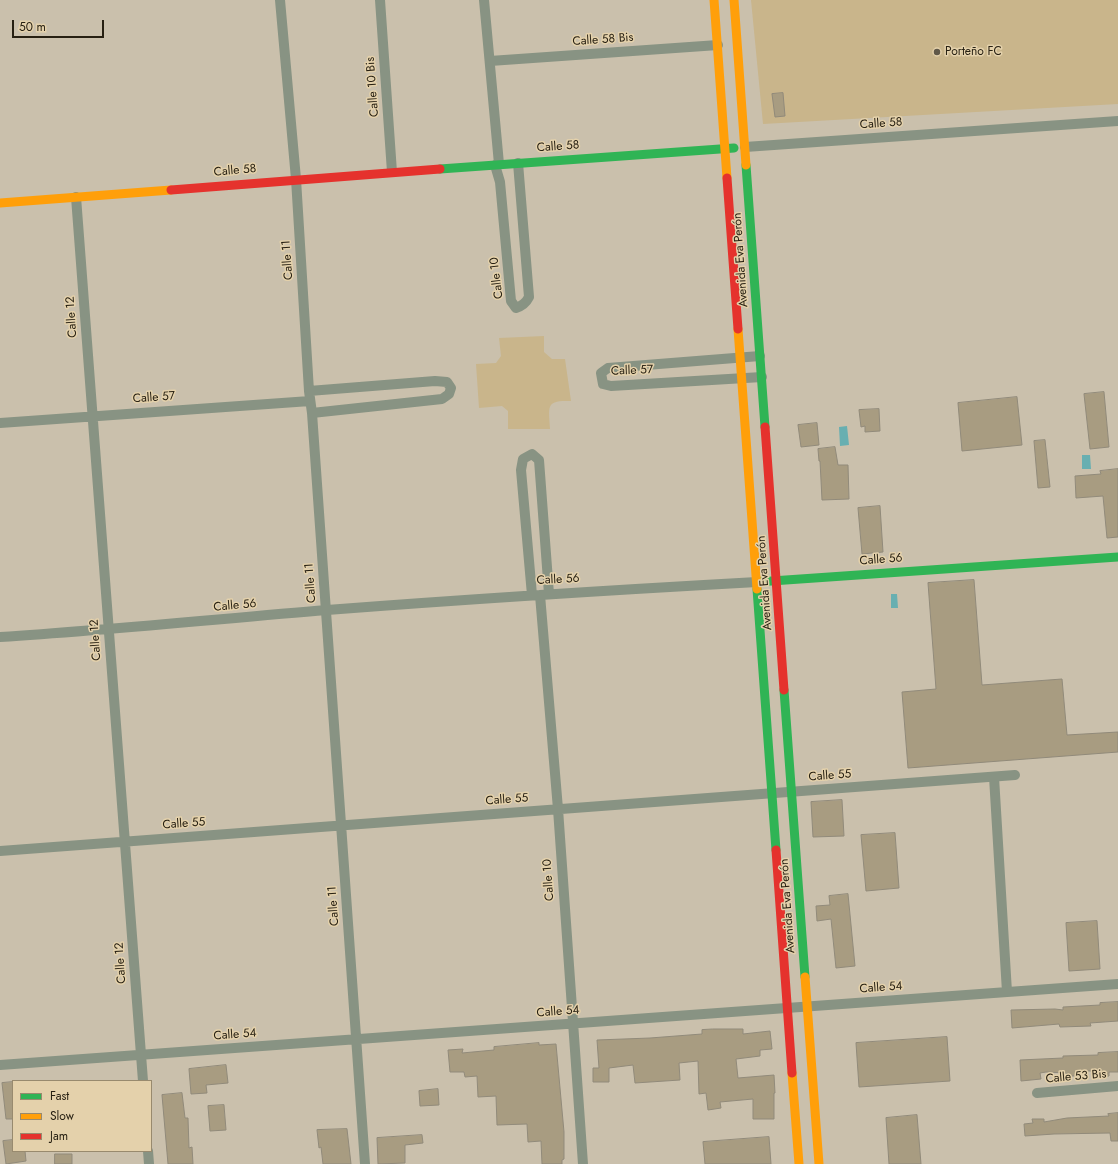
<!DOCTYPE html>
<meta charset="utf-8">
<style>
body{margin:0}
#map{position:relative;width:1118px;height:1164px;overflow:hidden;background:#cac0ac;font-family:Jost,sans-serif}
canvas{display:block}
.legend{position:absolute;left:12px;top:1080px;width:140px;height:72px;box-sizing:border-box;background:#e4d1ab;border:1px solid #988a6e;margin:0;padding:5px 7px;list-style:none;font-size:12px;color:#272012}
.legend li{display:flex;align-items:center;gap:8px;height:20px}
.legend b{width:20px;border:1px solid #988a6e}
.scale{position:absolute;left:12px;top:20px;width:92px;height:18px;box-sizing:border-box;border:2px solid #272012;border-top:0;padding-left:5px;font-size:12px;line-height:14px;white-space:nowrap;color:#272012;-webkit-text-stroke:3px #e4d1ab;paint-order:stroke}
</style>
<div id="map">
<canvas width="1118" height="1164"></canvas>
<ul class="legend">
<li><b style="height:5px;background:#30b455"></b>Fast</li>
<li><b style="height:5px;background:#ff9f0a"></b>Slow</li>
<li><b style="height:5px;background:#e5322d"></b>Jam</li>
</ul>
<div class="scale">50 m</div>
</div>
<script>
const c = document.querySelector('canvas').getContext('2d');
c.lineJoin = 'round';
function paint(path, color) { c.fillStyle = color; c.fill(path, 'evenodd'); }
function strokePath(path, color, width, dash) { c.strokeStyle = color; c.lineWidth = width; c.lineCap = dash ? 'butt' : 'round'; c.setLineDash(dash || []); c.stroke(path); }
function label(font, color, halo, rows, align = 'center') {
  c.font = font + ' Jost,sans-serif'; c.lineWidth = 3; c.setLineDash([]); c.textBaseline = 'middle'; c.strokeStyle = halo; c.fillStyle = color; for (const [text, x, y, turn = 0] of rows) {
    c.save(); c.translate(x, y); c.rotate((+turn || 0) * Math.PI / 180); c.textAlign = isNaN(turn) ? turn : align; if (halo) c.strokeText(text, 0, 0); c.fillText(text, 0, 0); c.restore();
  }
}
const green = new Path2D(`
 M 751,0 L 1118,0 L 1118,104 L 763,124 Z
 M 544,336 L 544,352 L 552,359 L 565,359 L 571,401 C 545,400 549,406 550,429 L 508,429 L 508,411 L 502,406 L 479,408 L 476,364 L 496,363 L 501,356 L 499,338 Z`);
const water = new Path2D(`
 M 847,426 L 849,445 L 840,446 L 839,427 Z
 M 1082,455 L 1090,455 L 1091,469 L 1082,469 Z
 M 891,594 L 897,594 L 898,608 L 891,608 Z`);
const building = new Path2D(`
 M 783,93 L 785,116 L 775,117 L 772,94 Z
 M 1104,392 L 1109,447 L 1090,449 L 1084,394 Z
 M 1017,397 L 1022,445 L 962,451 L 958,403 Z
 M 879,409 L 880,431 L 865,432 L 865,426 L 861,427 L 859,410 Z
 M 817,423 L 819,445 L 801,447 L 798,425 Z
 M 1045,440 L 1050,487 L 1038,488 L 1034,441 Z
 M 835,447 L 838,465 L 848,465 L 849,499 L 822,500 L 820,461 L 819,461 L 818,449 Z
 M 1118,469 L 1118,537 L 1107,538 L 1103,496 L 1076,498 L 1075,476 L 1101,474 L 1100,471 Z
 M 880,506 L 883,552 L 862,554 L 858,508 Z
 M 974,580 L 982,685 L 1062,679 L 1067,735 L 1118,732 L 1118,752 L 908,768 L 902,692 L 936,689 L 928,583 Z
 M 842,800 L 844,836 L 813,837 L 811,802 Z
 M 895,833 L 899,888 L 866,891 L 861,835 Z
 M 848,894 L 855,966 L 836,968 L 831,919 L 817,921 L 816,906 L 830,905 L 829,896 Z
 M 1097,921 L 1100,969 L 1069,971 L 1066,923 Z
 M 1118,1002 L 1118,1021 L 1090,1023 L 1091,1026 L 1060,1027 L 1059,1024 L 1012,1028 L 1011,1010 L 1055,1009 L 1063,1010 L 1063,1007 L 1100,1005 L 1100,1003 Z
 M 713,1029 L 743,1029 L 743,1034 L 770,1031 L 772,1049 L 760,1050 L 760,1056 L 736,1059 L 738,1078 L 774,1075 L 775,1093 L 774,1093 L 774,1119 L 753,1119 L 753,1099 L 720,1102 L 721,1108 L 708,1110 L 706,1093 L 699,1094 L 698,1061 L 679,1063 L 680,1080 L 635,1083 L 633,1065 L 609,1068 L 609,1082 L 593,1082 L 593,1068 L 599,1068 L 597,1040 L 650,1038 L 702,1034 L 702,1030 Z
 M 947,1037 L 950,1081 L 859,1087 L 856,1043 Z
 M 539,1043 L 539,1045 L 556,1044 L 564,1132 L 564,1159 L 562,1160 L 562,1164 L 542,1164 L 541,1141 L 528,1142 L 527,1124 L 497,1125 L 496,1096 L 478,1097 L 477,1076 L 465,1077 L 464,1072 L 450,1072 L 448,1050 L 463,1049 L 462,1053 L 494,1050 L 494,1047 Z
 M 1118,1052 L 1118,1072 L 1109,1072 L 1109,1076 L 1100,1077 L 1099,1071 L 1077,1071 L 1077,1076 L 1067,1076 L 1066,1073 L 1046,1072 L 1040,1073 L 1041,1079 L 1021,1081 L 1020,1060 L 1063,1058 L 1063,1056 L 1098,1055 L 1098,1053 Z
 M 226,1065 L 228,1083 L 206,1085 L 207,1093 L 191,1094 L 189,1069 Z
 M 13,1082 L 13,1119 L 6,1119 L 2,1083 Z
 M 438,1089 L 439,1105 L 420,1106 L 419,1091 Z
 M 182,1093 L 185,1118 L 188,1118 L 189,1148 L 192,1147 L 193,1164 L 168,1164 L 162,1095 Z
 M 224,1105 L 226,1130 L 210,1131 L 208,1106 Z
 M 1118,1113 L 1118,1141 L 1111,1141 L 1110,1133 L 1054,1134 L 1025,1136 L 1024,1124 L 1033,1123 L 1032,1119 L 1044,1119 L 1044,1122 L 1067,1118 L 1109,1116 L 1108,1114 Z
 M 917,1115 L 921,1164 L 889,1164 L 886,1118 Z
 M 347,1129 L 351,1164 L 323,1164 L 321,1147 L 319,1148 L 317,1130 Z
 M 422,1135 L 423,1143 L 405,1145 L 405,1163 L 378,1164 L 377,1138 Z
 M 769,1137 L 771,1164 L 705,1164 L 703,1142 Z
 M 13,1140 L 13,1151 L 25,1151 L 26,1161 L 6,1164 L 3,1141 Z
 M 55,1154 L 72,1154 L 72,1164 L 55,1164 Z`);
const street = new Path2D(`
 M 280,0 L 296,179 L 309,391 L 312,413 L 365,1164
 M 380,0 L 392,172
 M 484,0 L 499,164
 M 490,61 L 718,45
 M 745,147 L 1118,121
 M 495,165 L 500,182 L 511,301 L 516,308 C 522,306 526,303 529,297 L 518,163
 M 76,197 L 143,1081
 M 760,356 L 608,368 L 601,373 L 603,384 L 611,386 L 762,377
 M 309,391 L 435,381 L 447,382 L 451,388 L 449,394 L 442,399 L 312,413
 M 0,423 L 310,401
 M 532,595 L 521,470 L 523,459 L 532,454 L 539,460 L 549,594
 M 540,595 L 558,809 L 583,1164
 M 0,637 C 109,630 218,619 327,610 C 470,599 613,590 757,582
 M 994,777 L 1007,992
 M 0,851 L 1015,775
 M 0,1065 L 1118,984
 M 1037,1093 L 1118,1086
 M 148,1151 L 149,1164`);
const fast = new Path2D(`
 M 746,165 L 765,427
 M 440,169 L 734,148
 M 757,582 L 1118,557
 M 757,589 L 776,850
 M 784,690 L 805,977`);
const slow = new Path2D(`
 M 714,0 L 727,178
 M 734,0 L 746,165
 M 0,203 L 171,190
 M 738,329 L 757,589
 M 805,977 L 819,1164
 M 792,1073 L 799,1164`);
const jam = new Path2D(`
 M 727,178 L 738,329
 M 171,190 L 440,169
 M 765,427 L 784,690
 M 776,850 L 792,1073`);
const markers = [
 [937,52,4,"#605848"]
];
const streetNames = [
 ["Calle 58 Bis",603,40,-4],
 ["Calle 10 Bis",373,87,-94],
 ["Calle 58",881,124,-4],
 ["Calle 58",558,147,-4],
 ["Calle 58",235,171,-5],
 ["Calle 11",288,260,-94],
 ["Avenida Eva Perón",741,260,-94],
 ["Calle 10",497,278,-97],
 ["Calle 12",72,317,-94],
 ["Calle 57",632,371,-2],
 ["Calle 57",154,398,-4],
 ["Calle 56",881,560,-4],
 ["Calle 56",558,580,-3],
 ["Calle 11",311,583,-94],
 ["Avenida Eva Perón",765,583,-94],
 ["Calle 56",235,606,-5],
 ["Calle 12",96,640,-94],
 ["Calle 55",830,776,-4],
 ["Calle 55",507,800,-4],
 ["Calle 55",184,824,-4],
 ["Calle 10",549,880,-94],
 ["Calle 11",334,906,-94],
 ["Avenida Eva Perón",788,906,-94],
 ["Calle 12",121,963,-94],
 ["Calle 54",881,988,-4],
 ["Calle 54",558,1012,-4],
 ["Calle 54",235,1035,-4],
 ["Calle 53 Bis",1076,1077,-5]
];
const poiNames = [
 ["Porteño FC",945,52]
];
paint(green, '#c9b58b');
paint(water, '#68afb1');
paint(building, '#a89c81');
strokePath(building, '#918a7a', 1);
strokePath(street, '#889383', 10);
strokePath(fast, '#30b455', 9);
strokePath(slow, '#ff9f0a', 9);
strokePath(jam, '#e5322d', 9);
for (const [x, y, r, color] of markers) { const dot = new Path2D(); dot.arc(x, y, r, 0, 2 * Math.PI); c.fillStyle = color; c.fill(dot); strokePath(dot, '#e4d1ab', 1.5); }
label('12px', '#272012', '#e4d1ab', streetNames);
label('12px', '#272012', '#e4d1ab', poiNames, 'left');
</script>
